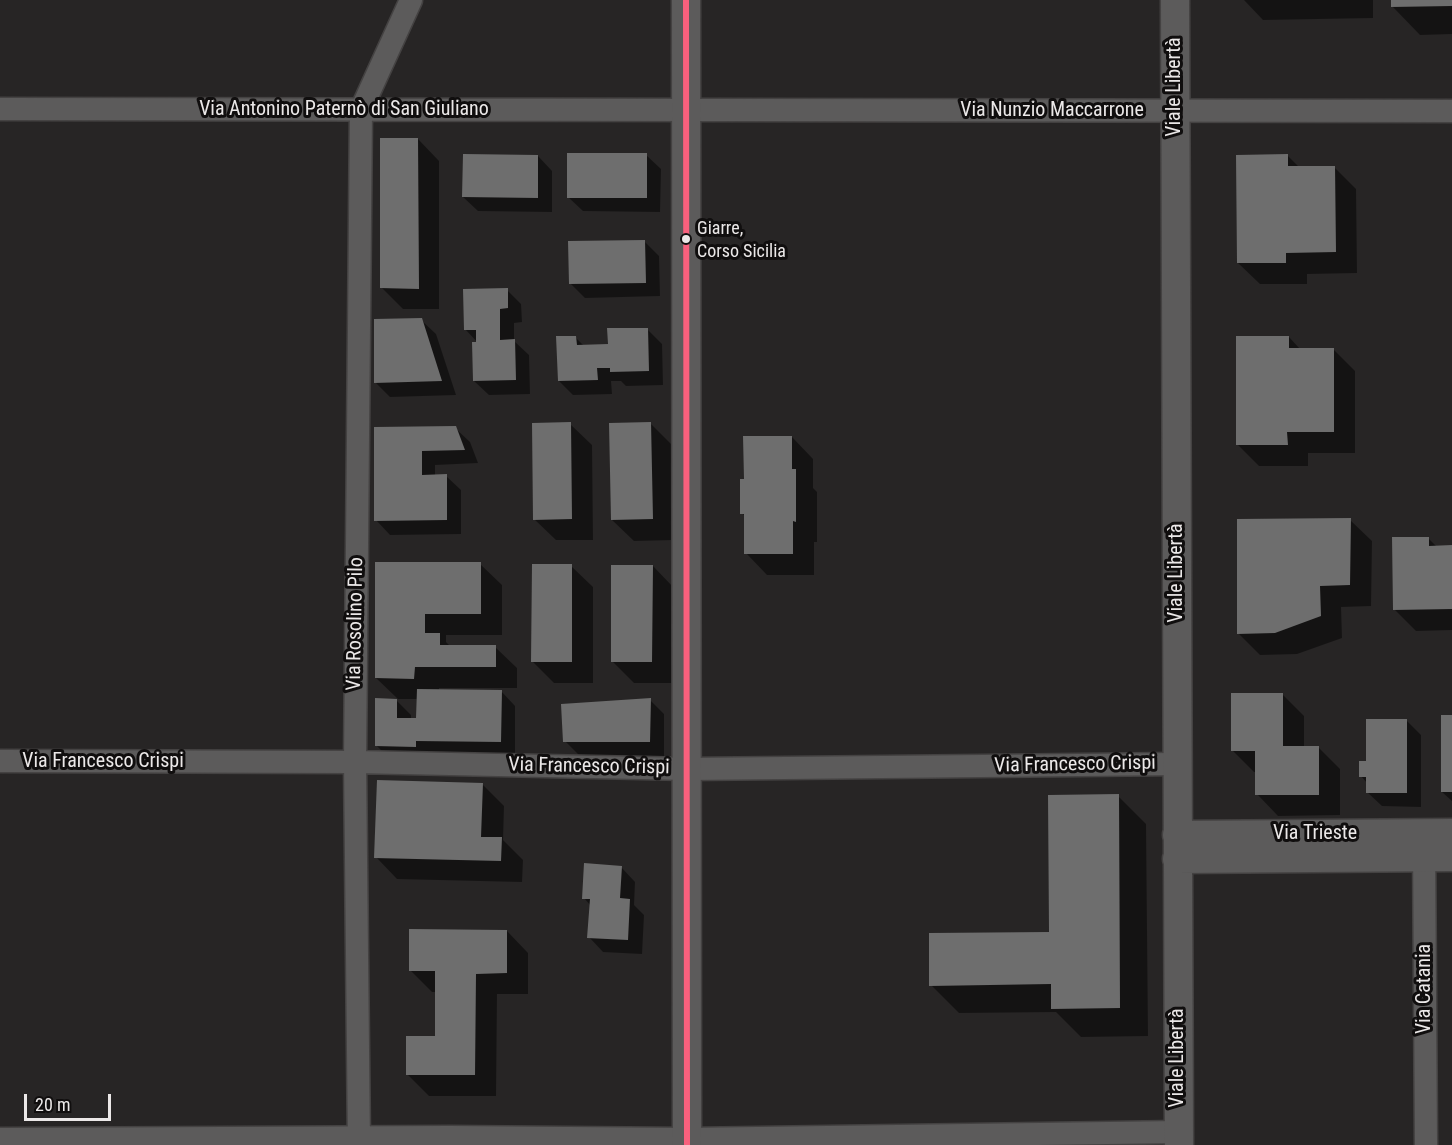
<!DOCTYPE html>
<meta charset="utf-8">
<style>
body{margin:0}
#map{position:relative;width:1452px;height:1145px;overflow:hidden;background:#272525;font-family:"Roboto Condensed",sans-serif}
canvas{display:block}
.scale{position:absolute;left:24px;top:1094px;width:87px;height:27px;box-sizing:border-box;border:3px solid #ebe8e8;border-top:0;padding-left:8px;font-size:18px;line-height:21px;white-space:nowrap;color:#ebe8e8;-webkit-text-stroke:4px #100e0e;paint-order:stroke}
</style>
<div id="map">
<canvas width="1452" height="1145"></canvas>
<div class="scale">20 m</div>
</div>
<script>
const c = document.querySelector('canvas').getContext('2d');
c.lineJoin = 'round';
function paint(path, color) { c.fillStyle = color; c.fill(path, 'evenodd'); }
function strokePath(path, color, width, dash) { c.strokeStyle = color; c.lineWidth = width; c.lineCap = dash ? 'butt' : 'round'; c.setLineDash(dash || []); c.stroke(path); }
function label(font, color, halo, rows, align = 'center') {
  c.font = font + ' "Roboto Condensed",sans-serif'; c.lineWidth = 6; c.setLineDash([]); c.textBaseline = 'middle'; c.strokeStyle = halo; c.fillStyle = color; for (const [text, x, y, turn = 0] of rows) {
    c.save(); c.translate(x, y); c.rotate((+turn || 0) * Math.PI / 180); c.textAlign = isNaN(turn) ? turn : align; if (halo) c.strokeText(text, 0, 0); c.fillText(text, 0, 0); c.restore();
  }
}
const shadow = new Path2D(`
 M 1244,0 L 1373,0 L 1373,18 L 1263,20 Z
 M 1392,0 L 1452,0 L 1452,34 L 1420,35 L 1392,6 Z
 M 418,139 L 439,161 L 439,309 L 403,309 L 382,288 Z
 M 646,155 L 661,169 L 660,212 L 583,211 L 568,197 Z
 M 538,156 L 552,171 L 552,212 L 478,211 L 463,197 Z
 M 1288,156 L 1300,168 L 1334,167 L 1356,189 L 1357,273 L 1307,274 L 1307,284 L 1260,284 L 1238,263 Z
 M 644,241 L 659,256 L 660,296 L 585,298 L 570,283 Z
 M 507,290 L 521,304 L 522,322 L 514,323 L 514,341 L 529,355 L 530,394 L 489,395 L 474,381 L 479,344 L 465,329 Z
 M 421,320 L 436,334 L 456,395 L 390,397 L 376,383 Z
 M 647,329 L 662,344 L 663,385 L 626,386 L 621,381 L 611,381 L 612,394 L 573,395 L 559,381 L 576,338 L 584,346 L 609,345 Z
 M 1289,337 L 1300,349 L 1333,349 L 1355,371 L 1355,453 L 1308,453 L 1308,466 L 1259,466 L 1238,445 Z
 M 650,423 L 672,445 L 674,540 L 634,541 L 612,520 Z
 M 570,424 L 592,445 L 593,540 L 556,540 L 534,519 Z
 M 455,428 L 470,442 L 478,463 L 435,465 L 435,476 L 446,476 L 461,490 L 461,534 L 390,535 L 376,520 L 376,429 Z
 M 792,437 L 813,459 L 813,488 L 817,492 L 817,542 L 814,542 L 814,575 L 767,575 L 746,553 L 746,517 L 742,513 Z
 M 1350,520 L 1372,541 L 1371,606 L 1341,607 L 1342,638 L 1297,654 L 1260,655 L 1238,633 Z
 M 1429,539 L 1437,547 L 1452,547 L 1452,630 L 1416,631 L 1394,609 Z
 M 376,563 L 480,564 L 502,585 L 502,635 L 446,635 L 446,642 L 451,647 L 495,647 L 517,668 L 517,688 L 439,688 L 439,691 L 501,691 L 515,706 L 515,755 L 391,760 L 376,745 L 396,700 L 411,715 L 411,719 L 417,719 L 418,699 L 398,699 L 376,678 Z
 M 571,566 L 593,587 L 593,683 L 554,683 L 533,662 Z
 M 653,566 L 674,588 L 673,683 L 634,683 L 612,661 Z
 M 1282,694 L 1304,716 L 1304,747 L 1318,747 L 1340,769 L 1340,815 L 1278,816 L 1257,794 L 1257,772 L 1254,772 L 1232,750 Z
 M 650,700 L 664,714 L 664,756 L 579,755 L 565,741 Z
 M 1452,716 L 1452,801 L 1442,792 Z
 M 1406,720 L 1421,735 L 1421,807 L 1382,806 L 1367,792 L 1367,783 L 1361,776 L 1368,762 Z
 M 482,784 L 504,806 L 503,840 L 523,860 L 522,882 L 397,879 L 376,857 Z
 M 1118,796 L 1146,824 L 1148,1036 L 1081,1037 L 1056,1012 L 959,1013 L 931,985 L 1051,933 Z
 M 621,867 L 635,882 L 634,905 L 644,915 L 642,954 L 603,952 L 589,937 L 591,906 L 584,898 Z
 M 507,931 L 528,953 L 528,994 L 497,994 L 496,1096 L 429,1096 L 407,1074 L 436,1038 L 436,992 L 432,992 L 410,970 Z`);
const building = new Path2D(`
 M 1391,0 L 1452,0 L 1452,6 L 1391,7 Z
 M 380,138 L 418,138 L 419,289 L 380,288 Z
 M 567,153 L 647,153 L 647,198 L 567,198 Z
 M 463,154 L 538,155 L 538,198 L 462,197 Z
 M 1288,154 L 1288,166 L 1335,166 L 1336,252 L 1286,253 L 1286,263 L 1237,263 L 1236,155 Z
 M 645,240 L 646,283 L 569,284 L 568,241 Z
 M 508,288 L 508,308 L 500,309 L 500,340 L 515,339 L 516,380 L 473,381 L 472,342 L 476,342 L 476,330 L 464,330 L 463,289 Z
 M 422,318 L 442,381 L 374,383 L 374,319 Z
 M 607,328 L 648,328 L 649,371 L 610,372 L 610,368 L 597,368 L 598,380 L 558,381 L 556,336 L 576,336 L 577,345 L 608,344 Z
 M 1236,336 L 1289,336 L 1289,348 L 1334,348 L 1334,432 L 1287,432 L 1288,445 L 1236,445 Z
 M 571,422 L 572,519 L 533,520 L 532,423 Z
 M 651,422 L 653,519 L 611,520 L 609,423 Z
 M 456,426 L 465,450 L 422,451 L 422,475 L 447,474 L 447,520 L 374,521 L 374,427 Z
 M 743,436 L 792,436 L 792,469 L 796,469 L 796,522 L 793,521 L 793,554 L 744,554 L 744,514 L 740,514 L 740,479 L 744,479 Z
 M 1351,518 L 1350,585 L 1320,586 L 1321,616 L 1275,633 L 1237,634 L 1237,519 Z
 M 1392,537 L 1429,537 L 1429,546 L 1452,545 L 1452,609 L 1393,610 Z
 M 375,562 L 481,562 L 481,614 L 425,614 L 425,633 L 440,633 L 440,645 L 496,645 L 496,667 L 415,667 L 414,679 L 375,678 Z
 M 532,564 L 572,564 L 572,662 L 531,662 Z
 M 611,565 L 653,565 L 652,662 L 611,662 Z
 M 417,689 L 502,690 L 501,742 L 416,741 L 416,747 L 375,746 L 375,698 L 397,699 L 397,718 L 416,718 Z
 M 1231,693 L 1283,693 L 1283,746 L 1319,746 L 1319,795 L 1255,795 L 1255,751 L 1231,751 Z
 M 651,698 L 650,742 L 563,742 L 561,704 Z
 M 1441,715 L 1452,715 L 1452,792 L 1441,792 Z
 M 1366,719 L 1407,719 L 1407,793 L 1366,793 L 1366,777 L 1359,777 L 1359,761 L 1366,761 Z
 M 377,780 L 483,783 L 481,837 L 502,837 L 501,861 L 374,858 Z
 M 1119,794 L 1120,1008 L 1051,1009 L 1051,984 L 929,986 L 929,933 L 1049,932 L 1048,795 Z
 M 584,863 L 622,866 L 620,898 L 630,899 L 628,940 L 587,938 L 590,899 L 582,899 Z
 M 409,929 L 507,930 L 507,973 L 476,974 L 475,1075 L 406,1075 L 406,1036 L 435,1036 L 435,971 L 409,971 Z`);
const minor = new Path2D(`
 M 0,109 L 1452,111
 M 0,761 L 355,762 L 688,769 L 1177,764
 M 1424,841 L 1426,1145
 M 0,1139 L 449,1137 L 687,1139 L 1179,1132
 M 359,1145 L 355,762 L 361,110 L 411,0`);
const tertiary = new Path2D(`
 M 686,0 L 687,1145
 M 1175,0 L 1179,1145
 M 1177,835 L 1452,833
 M 1177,859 L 1452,857`);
const bus1 = new Path2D(`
 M 686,0 L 687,1145`);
const markers = [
 [686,239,5,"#ebe8e8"]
];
const busNames = [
 ["Giarre,",697,229],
 ["Corso Sicilia",697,252]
];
const streetNames = [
 ["Viale Libertà",1175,87,-90],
 ["Via Antonino Paternò di San Giuliano",344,110],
 ["Via Nunzio Maccarrone",1052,111],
 ["Viale Libertà",1177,573,-90],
 ["Via Rosolino Pilo",356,624,-89],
 ["Via Francesco Crispi",103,762],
 ["Via Francesco Crispi",1075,765,-1],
 ["Via Francesco Crispi",589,767,1],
 ["Via Trieste",1315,834],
 ["Via Catania",1425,989,-90],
 ["Viale Libertà",1178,1058,-90]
];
paint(shadow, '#0007');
paint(building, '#6e6e6e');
strokePath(minor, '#444242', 25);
strokePath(tertiary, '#444242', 31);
strokePath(minor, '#5c5b5b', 22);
strokePath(tertiary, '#5c5b5b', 28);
strokePath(bus1, '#f8607d', 6);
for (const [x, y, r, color] of markers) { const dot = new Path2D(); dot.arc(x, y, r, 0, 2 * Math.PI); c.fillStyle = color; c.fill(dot); strokePath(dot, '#100e0e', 2); }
label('18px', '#ebe8e8', '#100e0e', busNames, 'left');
label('20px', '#ebe8e8', '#100e0e', streetNames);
</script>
